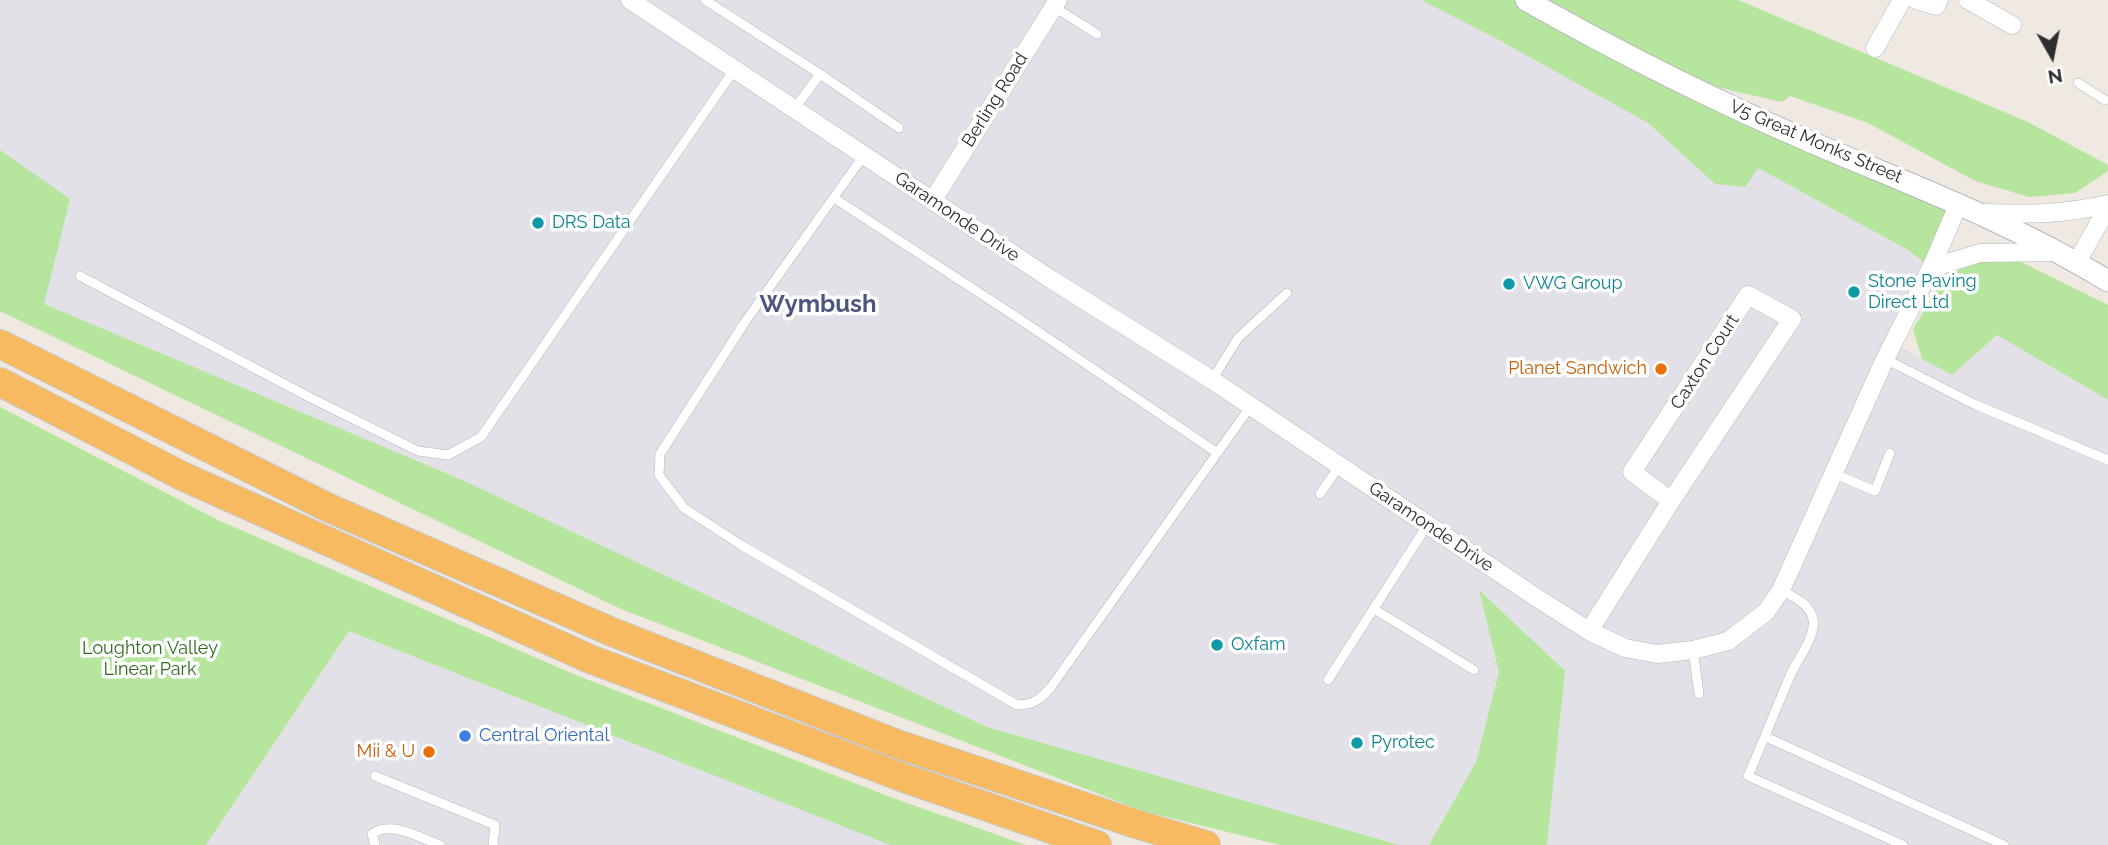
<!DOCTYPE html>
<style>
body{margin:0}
#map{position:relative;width:2108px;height:845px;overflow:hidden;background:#efe9e1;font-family:Raleway,sans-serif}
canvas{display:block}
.north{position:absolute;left:2017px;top:21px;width:70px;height:70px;-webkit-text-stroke:5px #fff;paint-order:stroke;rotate:171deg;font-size:19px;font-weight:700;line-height:28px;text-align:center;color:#2e2e2e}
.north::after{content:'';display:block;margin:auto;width:24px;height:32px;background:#2e2e2e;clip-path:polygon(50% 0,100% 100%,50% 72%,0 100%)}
</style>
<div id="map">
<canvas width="2108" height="845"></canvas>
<div class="north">N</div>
</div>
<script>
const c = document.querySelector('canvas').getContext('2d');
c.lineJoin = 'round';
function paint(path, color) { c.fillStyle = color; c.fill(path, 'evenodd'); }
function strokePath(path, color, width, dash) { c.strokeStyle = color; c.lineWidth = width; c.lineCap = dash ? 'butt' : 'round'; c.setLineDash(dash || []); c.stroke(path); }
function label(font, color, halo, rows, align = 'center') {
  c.font = font + ' Raleway,sans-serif'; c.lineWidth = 7; c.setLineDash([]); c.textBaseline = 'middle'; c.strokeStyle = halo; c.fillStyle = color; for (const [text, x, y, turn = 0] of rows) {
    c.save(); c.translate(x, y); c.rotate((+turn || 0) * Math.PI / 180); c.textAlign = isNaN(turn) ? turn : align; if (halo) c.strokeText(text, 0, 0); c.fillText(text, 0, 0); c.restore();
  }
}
const industrial = new Path2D(`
 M 0,0 L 1421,0 L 1499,40 L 1648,123 L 1715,184 L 1757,167 L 1908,250 L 1931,268 L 1894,343 L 1952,375 L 1997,335 L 2108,400 L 2108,845 L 1547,845 L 1565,671 L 1479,592 L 1500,672 L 1476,762 L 1429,845 L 1398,845 L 1182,786 L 987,727 L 0,284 Z
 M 349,631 L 589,726 L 956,845 L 206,845 Z`);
const green = new Path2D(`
 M 1421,0 L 1738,0 L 2028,122 L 2108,165 L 2108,171 L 2075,193 L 2029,197 L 1975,181 L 1868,123 L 1790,96 L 1782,102 L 1664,75 L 1959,203 L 1931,268 L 1908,250 L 1758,168 L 1745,187 L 1715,184 L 1648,123 L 1499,40 Z
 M 0,150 L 70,199 L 44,304 L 460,479 L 987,727 L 1399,845 L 1280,845 L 1143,811 L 621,609 L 31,326 L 0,311 Z
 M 1983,261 L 2021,262 L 2108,305 L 2108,400 L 1997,335 L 1952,375 L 1922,359 L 1913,329 L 1945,275 Z
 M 0,407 L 220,521 L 576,675 L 893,798 L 1026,845 L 890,845 L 349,631 L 206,845 L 0,845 Z
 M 1479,590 L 1565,671 L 1547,845 L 1429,845 L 1476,762 L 1499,672 Z`);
const service = new Path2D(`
 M 705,0 L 820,74 L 795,108
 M 1054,7 L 1097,34
 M 820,74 L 899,128
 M 2078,83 L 2105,100
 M 864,155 L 745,322 L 660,454 L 659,475 L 684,508 L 741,545 L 1017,705 C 1034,704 1040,700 1051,687 L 1250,407
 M 834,198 L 1024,322 L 1216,452
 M 80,276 L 311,398 L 418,451 L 448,455 L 481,437 L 734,70
 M 1885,359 L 1974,404 L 2108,460
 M 1212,380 L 1238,338 L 1287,293
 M 1835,474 L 1875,491 L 1890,453
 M 1320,494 L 1340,465
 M 1781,590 C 1794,597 1810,604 1813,619 C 1816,637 1798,658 1791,674 C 1776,708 1763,742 1748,776 L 1903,845
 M 1374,609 L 1474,670
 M 1693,650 L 1699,694
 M 1328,680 L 1428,524
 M 1766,737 L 2004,845
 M 375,776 L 495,825 L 493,845
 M 375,845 L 372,834 C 391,820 420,838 440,845`);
const minor = new Path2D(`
 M 630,0 L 1052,280 L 1212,380 L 1537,598 L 1589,631 L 1625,648 L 1657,654 L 1693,650 L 1728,641 L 1766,612 L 1781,590 L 1885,359 L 1931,268 L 1959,203
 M 1916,0 L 1936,6 L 1939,0
 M 1968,0 L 2012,25
 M 1875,48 L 1902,0
 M 933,200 L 1058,0
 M 1982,213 C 2028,214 2063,215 2108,204
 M 2077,262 L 2108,207
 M 1931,268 L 1980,253 L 2059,252
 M 1589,631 L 1671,501 L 1792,319 L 1748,295 L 1632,472 L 1671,501`);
const tertiary = new Path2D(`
 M 1526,0 C 1618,52 1713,100 1811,142 C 1913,186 2012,222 2108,281`);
const trunk = new Path2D(`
 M 0,344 L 329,508 L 612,632 L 897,744 L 1136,824 L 1206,845
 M 0,382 L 182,476 L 590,659 L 904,778 L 1097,845`);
const markers = [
 [538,223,7,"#0f9aa8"],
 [1509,284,7,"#0f9aa8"],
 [1854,292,7,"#0f9aa8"],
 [1661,369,7,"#e8710a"],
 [1217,645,7,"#0f9aa8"],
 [465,736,7,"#3f7fe0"],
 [1357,743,7,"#0f9aa8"],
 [429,752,7,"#e8710a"]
];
const streetNames = [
 ["Berling Road",995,100,-58],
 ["V5 Great Monks Street",1816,142,23],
 ["Garamonde Drive",957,217,34],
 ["Caxton Court",1705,362,-57],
 ["Garamonde Drive",1431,527,34]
];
const cultureNames = [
 ["DRS Data",552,223],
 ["Stone Paving",1868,282],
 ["Direct Ltd",1868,303],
 ["VWG Group",1523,284],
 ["Oxfam",1231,645],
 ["Pyrotec",1371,743]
];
const foodNames = [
 ["Planet Sandwich",1647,369],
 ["Mii & U",415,752]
];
const parkNames = [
 ["Loughton Valley",150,649],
 ["Linear Park",150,670]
];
const shopNames = [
 ["Central Oriental",479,736]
];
const districtNames = [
 ["Wymbush",818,305]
];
paint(industrial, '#e3e1e8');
paint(green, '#b6e59e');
strokePath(service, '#b4b7c1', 10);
strokePath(minor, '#b4b7c1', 19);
strokePath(tertiary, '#b4b7c1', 23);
strokePath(trunk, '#c9c9c9', 30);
strokePath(service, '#fff', 9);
strokePath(minor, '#fff', 18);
strokePath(tertiary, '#fff', 21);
strokePath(trunk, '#f8ba60', 28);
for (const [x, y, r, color] of markers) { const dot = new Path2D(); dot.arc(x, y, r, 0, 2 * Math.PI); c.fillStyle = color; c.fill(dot); strokePath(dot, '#fff', 2.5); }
label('18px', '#2e2e2e', '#fff', streetNames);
label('18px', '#0d838f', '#fff', cultureNames, 'left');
label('18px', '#c56008', '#fff', foodNames, 'right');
label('18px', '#2c6e1b', '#fff', parkNames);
label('18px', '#366cbe', '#fff', shopNames, 'left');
label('bold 24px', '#4d5680', '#fff', districtNames);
</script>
